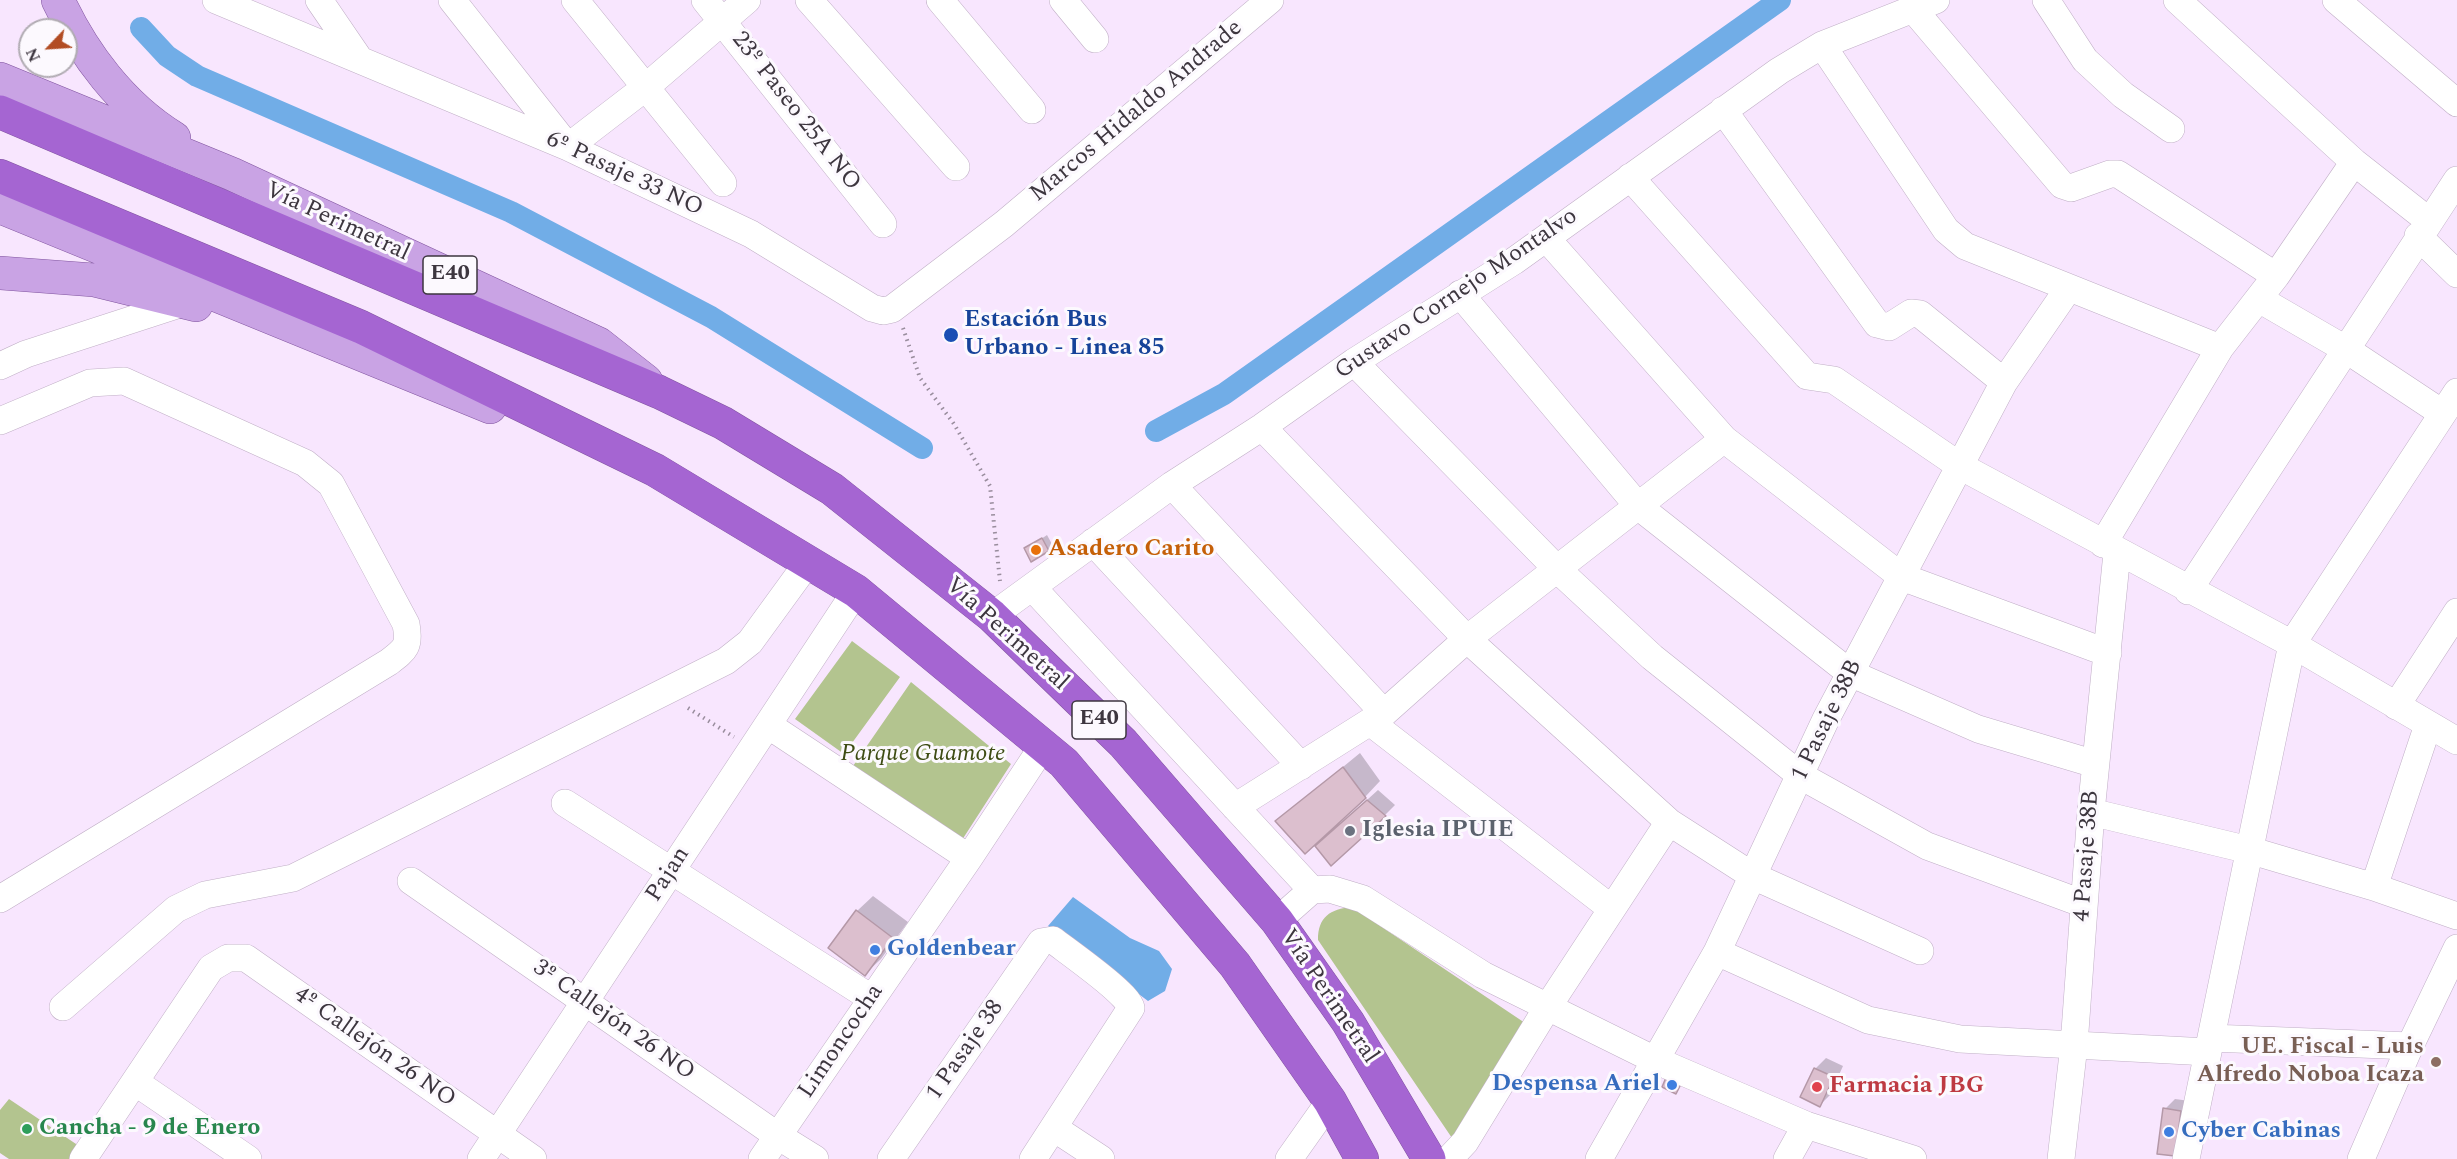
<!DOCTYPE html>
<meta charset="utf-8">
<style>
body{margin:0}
#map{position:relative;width:2457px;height:1159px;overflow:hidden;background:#f8e6fe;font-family:Spectral,serif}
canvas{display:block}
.north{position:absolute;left:18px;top:18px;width:60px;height:60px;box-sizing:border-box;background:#fcf9fe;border:2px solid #b0abb2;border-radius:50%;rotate:245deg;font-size:16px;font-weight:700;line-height:24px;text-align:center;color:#3d363f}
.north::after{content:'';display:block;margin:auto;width:21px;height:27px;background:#b24c24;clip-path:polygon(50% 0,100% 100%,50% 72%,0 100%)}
</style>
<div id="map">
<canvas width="2457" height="1159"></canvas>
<div class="north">N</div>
</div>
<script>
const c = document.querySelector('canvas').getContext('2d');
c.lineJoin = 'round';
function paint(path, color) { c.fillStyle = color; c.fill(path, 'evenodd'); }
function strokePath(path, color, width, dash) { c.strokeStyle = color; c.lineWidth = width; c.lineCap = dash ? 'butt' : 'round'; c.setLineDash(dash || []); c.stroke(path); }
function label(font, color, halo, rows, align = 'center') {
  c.font = font + ' Spectral,serif'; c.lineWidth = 6; c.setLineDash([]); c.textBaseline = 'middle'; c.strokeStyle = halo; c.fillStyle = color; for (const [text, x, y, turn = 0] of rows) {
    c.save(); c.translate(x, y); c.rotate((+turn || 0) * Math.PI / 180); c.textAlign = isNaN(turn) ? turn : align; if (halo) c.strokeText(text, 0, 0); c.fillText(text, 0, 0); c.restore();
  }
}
const green = new Path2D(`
 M 852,641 L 900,677 L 844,754 L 795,719 Z
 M 911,682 L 1011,764 L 962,840 L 853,766 Z
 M 1352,907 L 1528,1025 L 1452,1138 L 1318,940 C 1318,917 1330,909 1352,907 Z
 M 9,1099 L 82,1148 L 75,1159 L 9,1159 L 0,1153 L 0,1110 Z`);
const water = new Path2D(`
 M 1073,897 L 1130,938 L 1159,951 L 1172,969 L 1165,991 L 1148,1001 L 1048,926 Z`);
const shadow = new Path2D(`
 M 1047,535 L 1053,546 L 1048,550 L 1026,549 Z
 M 1360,753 L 1380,781 L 1365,797 L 1277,821 Z
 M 1378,790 L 1395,805 L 1385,815 L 1327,836 Z
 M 873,896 L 908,922 L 881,959 L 865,974 L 857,911 Z
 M 1826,1058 L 1843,1066 L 1830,1095 L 1820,1105 L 1802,1097 L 1816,1068 Z
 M 2175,1099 L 2190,1101 L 2184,1145 L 2165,1109 Z`);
const canal = new Path2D(`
 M 141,28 L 167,56 L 197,76 L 511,212 L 711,317 L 922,448
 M 1156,431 L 1224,394 L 1780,0`);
const building = new Path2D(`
 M 1042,538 L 1049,551 L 1031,562 L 1024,548 Z
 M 1343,767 L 1366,798 L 1305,854 L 1275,821 Z
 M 1367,800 L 1386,816 L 1331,866 L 1315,846 Z
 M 856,910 L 893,938 L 865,976 L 828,948 Z
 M 1814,1068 L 1834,1077 L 1820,1107 L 1800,1097 Z
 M 1667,1075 L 1682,1082 L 1676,1094 L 1662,1087 Z
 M 2163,1108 L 2181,1111 L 2175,1156 L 2157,1154 Z`);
const path = new Path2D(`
 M 903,328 L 920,378 L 954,424 L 990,486 L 1000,581
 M 688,708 L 734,737`);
const minor = new Path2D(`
 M 216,0 L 568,147 L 751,234 L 872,308 L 883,311 L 892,309 L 1004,224 L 1270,0
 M 319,0 L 360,60
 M 452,0 L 568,147 L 646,87 L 747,0
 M 575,0 L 723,183
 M 705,0 L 883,224
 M 809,0 L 956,167
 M 940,0 L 1032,110
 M 1063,0 L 1095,39
 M 2046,0 L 2085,60 L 2123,95 L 2171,129
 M 2177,0 L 2354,162 L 2429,221
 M 2336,0 L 2457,103
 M 1913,9 L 2062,185 L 2071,188 L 2110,174 L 2118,174 L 2276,276
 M 1822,45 L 1946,230 L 1965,246 L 2220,348
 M 1723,110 L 1877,324 L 1889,327 L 1911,313 L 1920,314 L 2004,382
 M 1630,177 L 1807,376 L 1834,380 L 1960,466 L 2292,644 L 2457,741
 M 2418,236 L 2457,274
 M 1546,238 L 1724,439 L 1902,577 L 2108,653
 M 1460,294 L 1638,506 L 1850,673 L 1978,729 L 2095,764
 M 2259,299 L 2347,350 L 2442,413
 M 1354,362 L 1557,569 L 1652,657 L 1801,776 L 1927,846 L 2084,904
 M 0,366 L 26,354 L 183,303
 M 0,421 L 90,383 L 124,381 L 305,463 L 331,484 L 406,624 C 410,646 406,649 389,662 L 0,899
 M 1262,427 L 1467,639 L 1669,822 L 1753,876 L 1920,951
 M 1172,485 L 1384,713
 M 1093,542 L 1301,766
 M 2103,544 L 2220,348 L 2276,276 L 2354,162
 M 1032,587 L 1312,890
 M 2188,591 L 2457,180
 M 992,616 L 1172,485 L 1262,427 L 1354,362 L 1514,261 L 1779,71 L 1822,45 L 1936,0
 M 2396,706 L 2457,612
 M 1370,722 L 1612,909
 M 768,725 L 969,858
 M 565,803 L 871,998
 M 1235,807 L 1384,713 L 1467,639 L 1724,439
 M 2091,812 L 2249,850 L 2374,887 L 2457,916
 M 411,881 L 778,1136 L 815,1159
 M 2374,887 L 2428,725
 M 1277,921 L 1312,890 L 1330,889 L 1363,899 L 1483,975 L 1655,1060 L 1806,1125 L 1913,1159
 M 1717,952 L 1868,1020 L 1960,1039 L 2208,1052
 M 63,1007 L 176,909 L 205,895 L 293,878 L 726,661 L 750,642 L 809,561
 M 2211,1038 L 2410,1046
 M 135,1082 L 248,1159
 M 1054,1128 L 1101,1159
 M 83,1159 L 211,968 L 228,958 L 246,958 L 533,1159
 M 481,1159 L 856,591
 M 762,1159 L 969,858 L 1043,746
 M 891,1159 L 1041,942 L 1053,940 C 1067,951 1129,994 1131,1008 L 1033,1159
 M 1289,1159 L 1330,1101
 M 1449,1159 L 1465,1142 L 1547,1008 L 1669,822
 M 1599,1159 L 1717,952 L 1826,719 L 2004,382 L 2068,289
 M 1787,1159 L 1806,1125
 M 2061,1159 L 2074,1045 L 2091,812 L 2117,553
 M 2186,1159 L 2292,644 L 2457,392
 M 2361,1159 L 2410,1046 L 2457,948`);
const major = new Path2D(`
 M 58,0 C 83,54 122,106 174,138
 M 0,79 L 232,174 L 599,344 L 646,381
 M 0,207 L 490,407
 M 0,273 L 94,280 L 196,305`);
const highway = new Path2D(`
 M 0,112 L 659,392 L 723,423 L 832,489 L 992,616 L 1123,743 L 1277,921 L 1348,1022 L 1429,1159
 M 0,176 L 361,327 L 655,470 L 856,591 L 1064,763 L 1235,965 L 1330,1101 L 1362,1159`);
const markers = [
 [951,335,8,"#1a4fb4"],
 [1036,550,6,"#e8710a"],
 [1350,831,6,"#6b7280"],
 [875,950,6,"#3f7fe0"],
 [2436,1062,6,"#8d6e63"],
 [1672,1085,6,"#3f7fe0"],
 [1817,1087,6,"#e0444e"],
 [27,1129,6,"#2e9e5b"],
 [2169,1132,6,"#3f7fe0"]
];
const shields = [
 [450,275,54],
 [1099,720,54]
];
const shieldNames = [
 ["E40",450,275],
 ["E40",1099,720]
];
const streetNames = [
 ["23º Paseo 25A NO",795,112,52],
 ["Marcos Hidaldo Andrade",1137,112,-40],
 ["6º Pasaje 33 NO",624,175,25],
 ["Vía Perimetral",337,223,25],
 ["Gustavo Cornejo Montalvo",1457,295,-34],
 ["Vía Perimetral",1006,635,42],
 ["1 Pasaje 38B",1828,721,-64],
 ["4 Pasaje 38B",2088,856,-86],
 ["Pajan",669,875,-57],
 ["Vía Perimetral",1328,997,56],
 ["3º Callejón 26 NO",613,1021,35],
 ["Limoncocha",842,1042,-56],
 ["4º Callejón 26 NO",374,1048,35],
 ["1 Pasaje 38",966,1051,-55]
];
const transitNames = [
 ["Estación Bus",964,321],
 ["Urbano - Linea 85",964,349]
];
const foodNames = [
 ["Asadero Carito",1048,550]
];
const parkNames = [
 ["Parque Guamote",923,755]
];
const worshipNames = [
 ["Iglesia IPUIE",1362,831]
];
const shopNames = [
 ["Goldenbear",887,950],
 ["Despensa Ariel",1660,1085,"right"],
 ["Cyber Cabinas",2181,1132]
];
const educationNames = [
 ["UE. Fiscal - Luis",2424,1048],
 ["Alfredo Noboa Icaza",2424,1076]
];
const healthNames = [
 ["Farmacia JBG",1829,1087]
];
const leisureNames = [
 ["Cancha - 9 de Enero",39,1129]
];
paint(green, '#b3c48f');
paint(water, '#71ade7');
paint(shadow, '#0003');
strokePath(canal, '#71ade7', 22);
paint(building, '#dcbfce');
strokePath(building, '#b498a7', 1.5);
strokePath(minor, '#c0afc6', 28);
strokePath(major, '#81559f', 34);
strokePath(highway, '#81559f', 34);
strokePath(path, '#998d9d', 4, [1.5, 4.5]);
strokePath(minor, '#fff', 27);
strokePath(major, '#c9a3e4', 33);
strokePath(highway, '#a565d2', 33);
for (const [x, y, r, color] of markers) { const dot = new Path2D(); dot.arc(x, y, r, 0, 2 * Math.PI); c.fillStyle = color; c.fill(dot); strokePath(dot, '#fcf9fe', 2); }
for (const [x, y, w] of shields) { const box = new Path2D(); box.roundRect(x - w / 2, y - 19, w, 38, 4.5); c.fillStyle = '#fcf9fe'; c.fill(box); strokePath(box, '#3d363f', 1.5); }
label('bold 22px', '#3d363f', null, shieldNames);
label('24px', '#3d363f', '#fcf9fe', streetNames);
label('bold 24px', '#164399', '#fcf9fe', transitNames, 'left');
label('bold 24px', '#c56008', '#fcf9fe', foodNames, 'left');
label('italic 24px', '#3e4c14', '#fcf9fe', parkNames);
label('bold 24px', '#5b616d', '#fcf9fe', worshipNames, 'left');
label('bold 24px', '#366cbe', '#fcf9fe', shopNames, 'left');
label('bold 24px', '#785e54', '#fcf9fe', educationNames, 'right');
label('bold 24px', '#be3a42', '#fcf9fe', healthNames, 'left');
label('bold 24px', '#27864d', '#fcf9fe', leisureNames, 'left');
</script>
